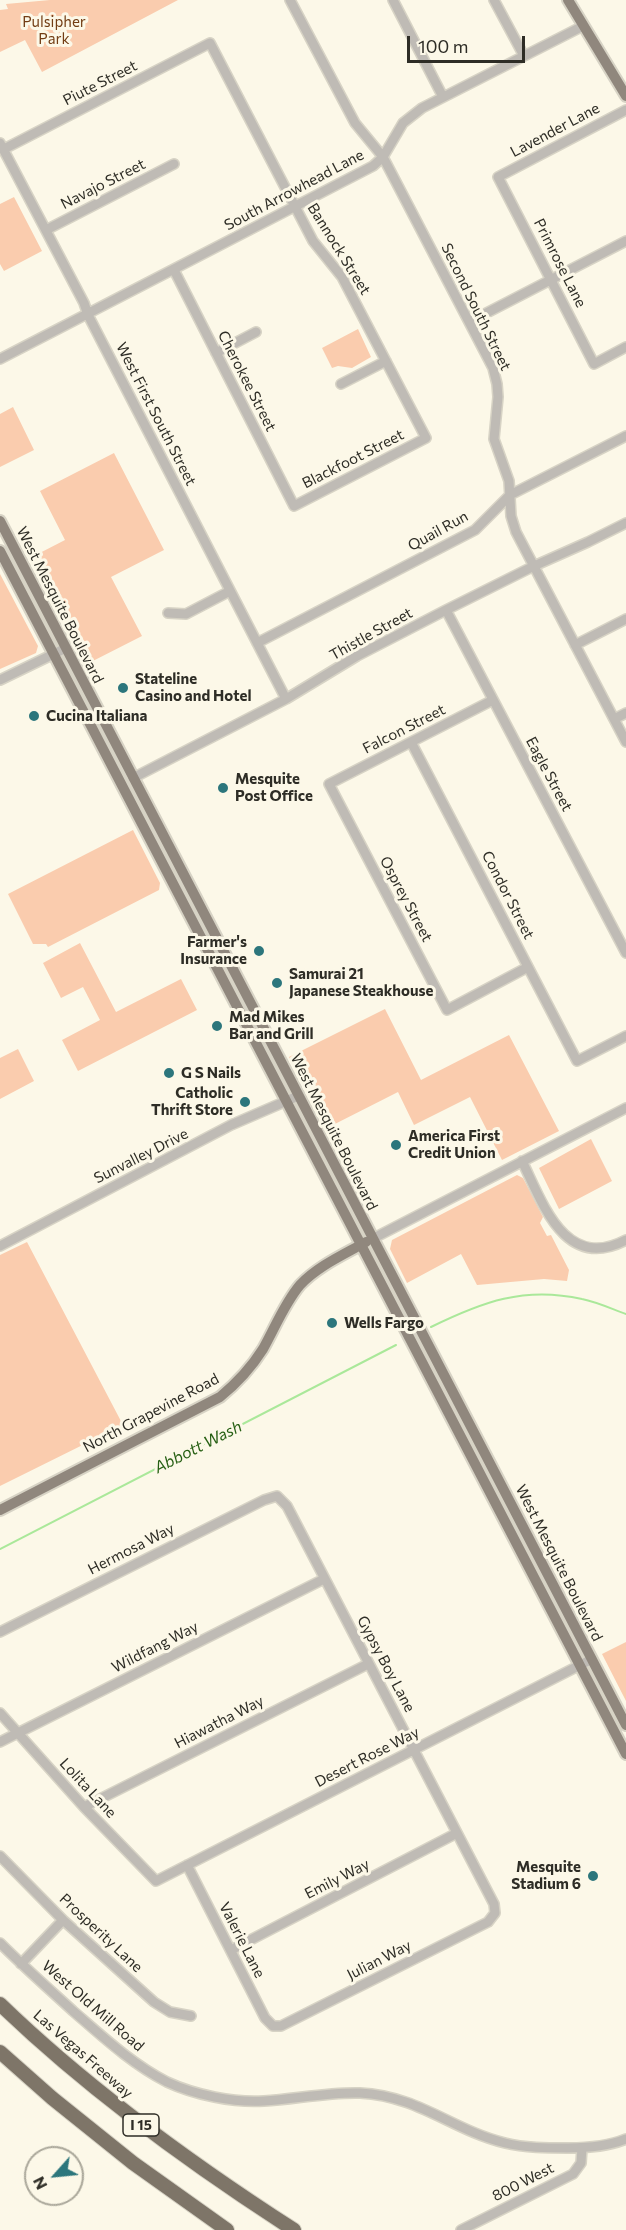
<!DOCTYPE html>
<style>
body{margin:0}
#map{position:relative;width:626px;height:2230px;overflow:hidden;background:#fcf8e8;font-family:Commissioner,sans-serif}
canvas{display:block}
.north{position:absolute;left:24px;top:2146px;width:60px;height:60px;box-sizing:border-box;background:#fcf8e8;border:2px solid #aaa79a;border-radius:50%;rotate:243deg;font-size:16px;font-weight:700;line-height:24px;text-align:center;color:#2e2d26}
.north::after{content:'';display:block;margin:auto;width:21px;height:27px;background:#2c767c;clip-path:polygon(50% 0,100% 100%,50% 72%,0 100%)}
.scale{position:absolute;left:407px;top:36px;width:118px;height:27px;box-sizing:border-box;border:3px solid #2e2d26;border-top:0;padding-left:8px;font-size:18px;line-height:21px;white-space:nowrap;color:#2e2d26;-webkit-text-stroke:4px #fcf8e8;paint-order:stroke}
</style>
<div id="map">
<canvas width="626" height="2230"></canvas>
<div class="north">N</div>
<div class="scale">100 m</div>
</div>
<script>
const c = document.querySelector('canvas').getContext('2d');
c.lineJoin = 'round';
function paint(path, color) { c.fillStyle = color; c.fill(path, 'evenodd'); }
function strokePath(path, color, width, dash) { c.strokeStyle = color; c.lineWidth = width; c.lineCap = dash ? 'butt' : 'round'; c.setLineDash(dash || []); c.stroke(path); }
function label(font, color, halo, rows, align = 'center') {
  c.font = font + ' Commissioner,sans-serif'; c.lineWidth = 6; c.setLineDash([]); c.textBaseline = 'middle'; c.strokeStyle = halo; c.fillStyle = color; for (const [text, x, y, turn = 0] of rows) {
    c.save(); c.translate(x, y); c.rotate((+turn || 0) * Math.PI / 180); c.textAlign = isNaN(turn) ? turn : align; if (halo) c.strokeText(text, 0, 0); c.fillText(text, 0, 0); c.restore();
  }
}
const green = new Path2D(`
 M 50,0 L 178,0 L 42,72 L 25,40 L 0,52 L 0,10 L 8,9 L 6,4 Z
 M 14,197 L 42,251 L 4,271 L 0,264 L 0,204 Z
 M 358,329 L 371,357 L 352,368 L 338,366 L 332,368 L 322,348 Z
 M 13,407 L 34,450 L 0,467 L 0,414 Z
 M 114,453 L 164,550 L 111,577 L 142,636 L 85,665 L 30,558 L 65,540 L 40,491 Z
 M 0,574 L 38,646 L 36,653 L 0,669 Z
 M 133,830 L 160,883 L 159,890 L 48,947 L 46,944 L 33,944 L 8,894 Z
 M 80,943 L 116,1012 L 181,979 L 197,1010 L 78,1071 L 62,1040 L 100,1020 L 83,987 L 61,998 L 43,963 Z
 M 385,1009 L 421,1080 L 509,1035 L 559,1131 L 502,1160 L 470,1097 L 414,1125 L 398,1092 L 327,1128 L 323,1125 L 289,1057 Z
 M 18,1049 L 34,1081 L 0,1099 L 0,1058 Z
 M 591,1139 L 612,1181 L 559,1209 L 539,1168 Z
 M 517,1175 L 523,1178 L 543,1217 L 540,1223 L 547,1236 L 551,1235 L 569,1270 L 567,1281 L 544,1279 L 477,1285 L 461,1254 L 407,1283 L 390,1249 L 392,1240 Z
 M 27,1242 L 123,1425 L 0,1486 L 0,1255 Z
 M 626,1642 L 626,1701 L 602,1654 Z`);
const stream = new Path2D(`
 M 431,1327 C 482,1302 524,1286 582,1299 C 597,1302 612,1309 626,1314
 M 0,1549 L 396,1345`);
const minor = new Path2D(`
 M 290,0 L 355,123 L 383,157 L 493,368 L 497,384 L 498,397 L 494,439 L 509,481 L 511,516 L 516,532 L 626,742
 M 393,0 L 443,97
 M 494,0 L 524,56
 M 626,110 L 498,177 L 594,364 L 626,347
 M 0,143 L 84,303 L 88,315 L 286,699
 M 4,149 L 210,43 L 313,241 L 342,277 L 426,438 L 294,506 L 174,270
 M 46,230 L 174,164
 M 469,322 L 626,241
 M 216,353 L 256,332
 M 0,359 L 373,166 L 383,157 L 403,123 L 422,108 L 583,26
 M 341,384 L 386,361
 M 446,610 L 626,953
 M 168,613 L 186,614 L 230,591
 M 257,643 L 475,530 L 510,495 L 626,436
 M 575,645 L 626,619
 M 0,680 L 66,648
 M 493,700 L 329,784 L 447,1010 L 528,967
 M 614,719 L 626,713
 M 411,742 L 577,1061 L 626,1036
 M 133,778 L 286,699 L 357,656 L 446,610 L 534,566 L 588,542 L 626,523
 M 522,1161 C 543,1204 565,1272 626,1240
 M 372,1239 L 626,1108
 M 0,1246 L 231,1125 L 298,1096
 M 0,1632 L 264,1500 L 277,1496 L 287,1506 L 494,1904 L 495,1913 L 488,1922 L 281,2026 L 273,2026 L 265,2018 L 187,1865
 M 0,1713 L 84,1807 L 156,1881 L 592,1659
 M 0,1742 L 324,1579
 M 84,1807 L 368,1664
 M 0,1856 L 63,1920 L 154,2002 L 170,2012 L 191,2016
 M 0,1943 C 24,1967 49,1989 73,2011 C 103,2037 132,2064 167,2082 C 195,2095 234,2103 264,2101 C 296,2099 328,2092 360,2093 C 419,2096 452,2130 505,2143 C 525,2148 547,2148 568,2148 C 587,2148 609,2146 626,2139
 M 231,1950 L 457,1833
 M 21,1964 L 63,1920
 M 461,2230 L 573,2174 L 581,2163 L 582,2148`);
const major = new Path2D(`
 M 568,0 L 626,96
 M 0,521 L 626,1725
 M 0,551 L 626,1754
 M 0,1510 L 220,1397 C 237,1383 251,1368 263,1349 C 275,1328 284,1304 300,1285 C 318,1266 343,1255 366,1242`);
const highway = new Path2D(`
 M 0,2004 C 89,2090 190,2163 294,2230
 M 0,2052 L 52,2098 L 133,2163 L 227,2230`);
const markers = [
 [123,688,6,"#2c767c"],
 [34,716,6,"#2c767c"],
 [223,788,6,"#2c767c"],
 [259,951,6,"#2c767c"],
 [277,983,6,"#2c767c"],
 [217,1026,6,"#2c767c"],
 [169,1073,6,"#2c767c"],
 [245,1102,6,"#2c767c"],
 [396,1145,6,"#2c767c"],
 [332,1323,6,"#2c767c"],
 [593,1876,6,"#2c767c"]
];
const shields = [
 [141,2125,36]
];
const shieldNames = [
 ["I 15",141,2125]
];
const parkNames = [
 ["Pulsipher",54,22],
 ["Park",54,39]
];
const streetNames = [
 ["Piute Street",100,83,-27],
 ["Lavender Lane",555,130,-28],
 ["Navajo Street",103,184,-27],
 ["South Arrowhead Lane",294,190,-28],
 ["Bannock Street",339,249,58],
 ["Primrose Lane",560,263,63],
 ["Second South Street",476,307,64],
 ["Cherokee Street",247,381,63],
 ["West First South Street",156,414,63],
 ["Blackfoot Street",353,459,-27],
 ["Quail Run",438,531,-29],
 ["West Mesquite Boulevard",60,605,63],
 ["Thistle Street",371,634,-29],
 ["Falcon Street",404,729,-27],
 ["Eagle Street",549,774,62],
 ["Condor Street",508,895,63],
 ["Osprey Street",406,899,62],
 ["West Mesquite Boulevard",334,1132,63],
 ["Sunvalley Drive",141,1156,-27],
 ["North Grapevine Road",151,1413,-28],
 ["Hermosa Way",131,1549,-27],
 ["West Mesquite Boulevard",559,1563,63],
 ["Wildfang Way",155,1647,-27],
 ["Gypsy Boy Lane",386,1664,62],
 ["Hiawatha Way",219,1722,-27],
 ["Desert Rose Way",367,1757,-27],
 ["Lolita Lane",88,1788,47],
 ["Emily Way",337,1879,-27],
 ["Prosperity Lane",101,1933,43],
 ["Valerie Lane",242,1940,63],
 ["Julian Way",379,1960,-27],
 ["West Old Mill Road",93,2006,41],
 ["Las Vegas Freeway",83,2054,41],
 ["800 West",523,2182,-27]
];
const poiNames = [
 ["Stateline",135,679],
 ["Casino and Hotel",135,696],
 ["Cucina Italiana",46,716],
 ["Mesquite",235,779],
 ["Post Office",235,796],
 ["Farmer's",247,942,"right"],
 ["Insurance",247,959,"right"],
 ["Samurai 21",289,974],
 ["Japanese Steakhouse",289,991],
 ["Mad Mikes",229,1017],
 ["Bar and Grill",229,1034],
 ["G S Nails",181,1073],
 ["Catholic",233,1093,"right"],
 ["Thrift Store",233,1110,"right"],
 ["America First",408,1136],
 ["Credit Union",408,1153],
 ["Wells Fargo",344,1323],
 ["Mesquite",581,1867,"right"],
 ["Stadium 6",581,1884,"right"]
];
const waterNames = [
 ["Abbott Wash",198,1447,-27]
];
paint(green, '#faccae');
strokePath(stream, '#aae89a', 2);
strokePath(minor, '#d7d3c5', 12);
strokePath(major, '#d7d3c5', 14);
strokePath(highway, '#d7d3c5', 16);
strokePath(minor, '#bfbbb5', 9);
strokePath(major, '#90877d', 10);
strokePath(highway, '#7e7568', 14);
for (const [x, y, r, color] of markers) { const dot = new Path2D(); dot.arc(x, y, r, 0, 2 * Math.PI); c.fillStyle = color; c.fill(dot); strokePath(dot, '#fcf8e8', 2); }
for (const [x, y, w] of shields) { const box = new Path2D(); box.roundRect(x - w / 2, y - 11, w, 22, 4.5); c.fillStyle = '#fcf8e8'; c.fill(box); strokePath(box, '#2e2d26', 1.5); }
label('bold 14px', '#2e2d26', null, shieldNames);
label('15px', '#723d14', '#fcf8e8', parkNames);
label('15px', '#2e2d26', '#fcf8e8', streetNames);
label('bold 15px', '#2e2d26', '#fcf8e8', poiNames, 'left');
label('italic 16px', '#265f13', '#fcf8e8', waterNames);
</script>
